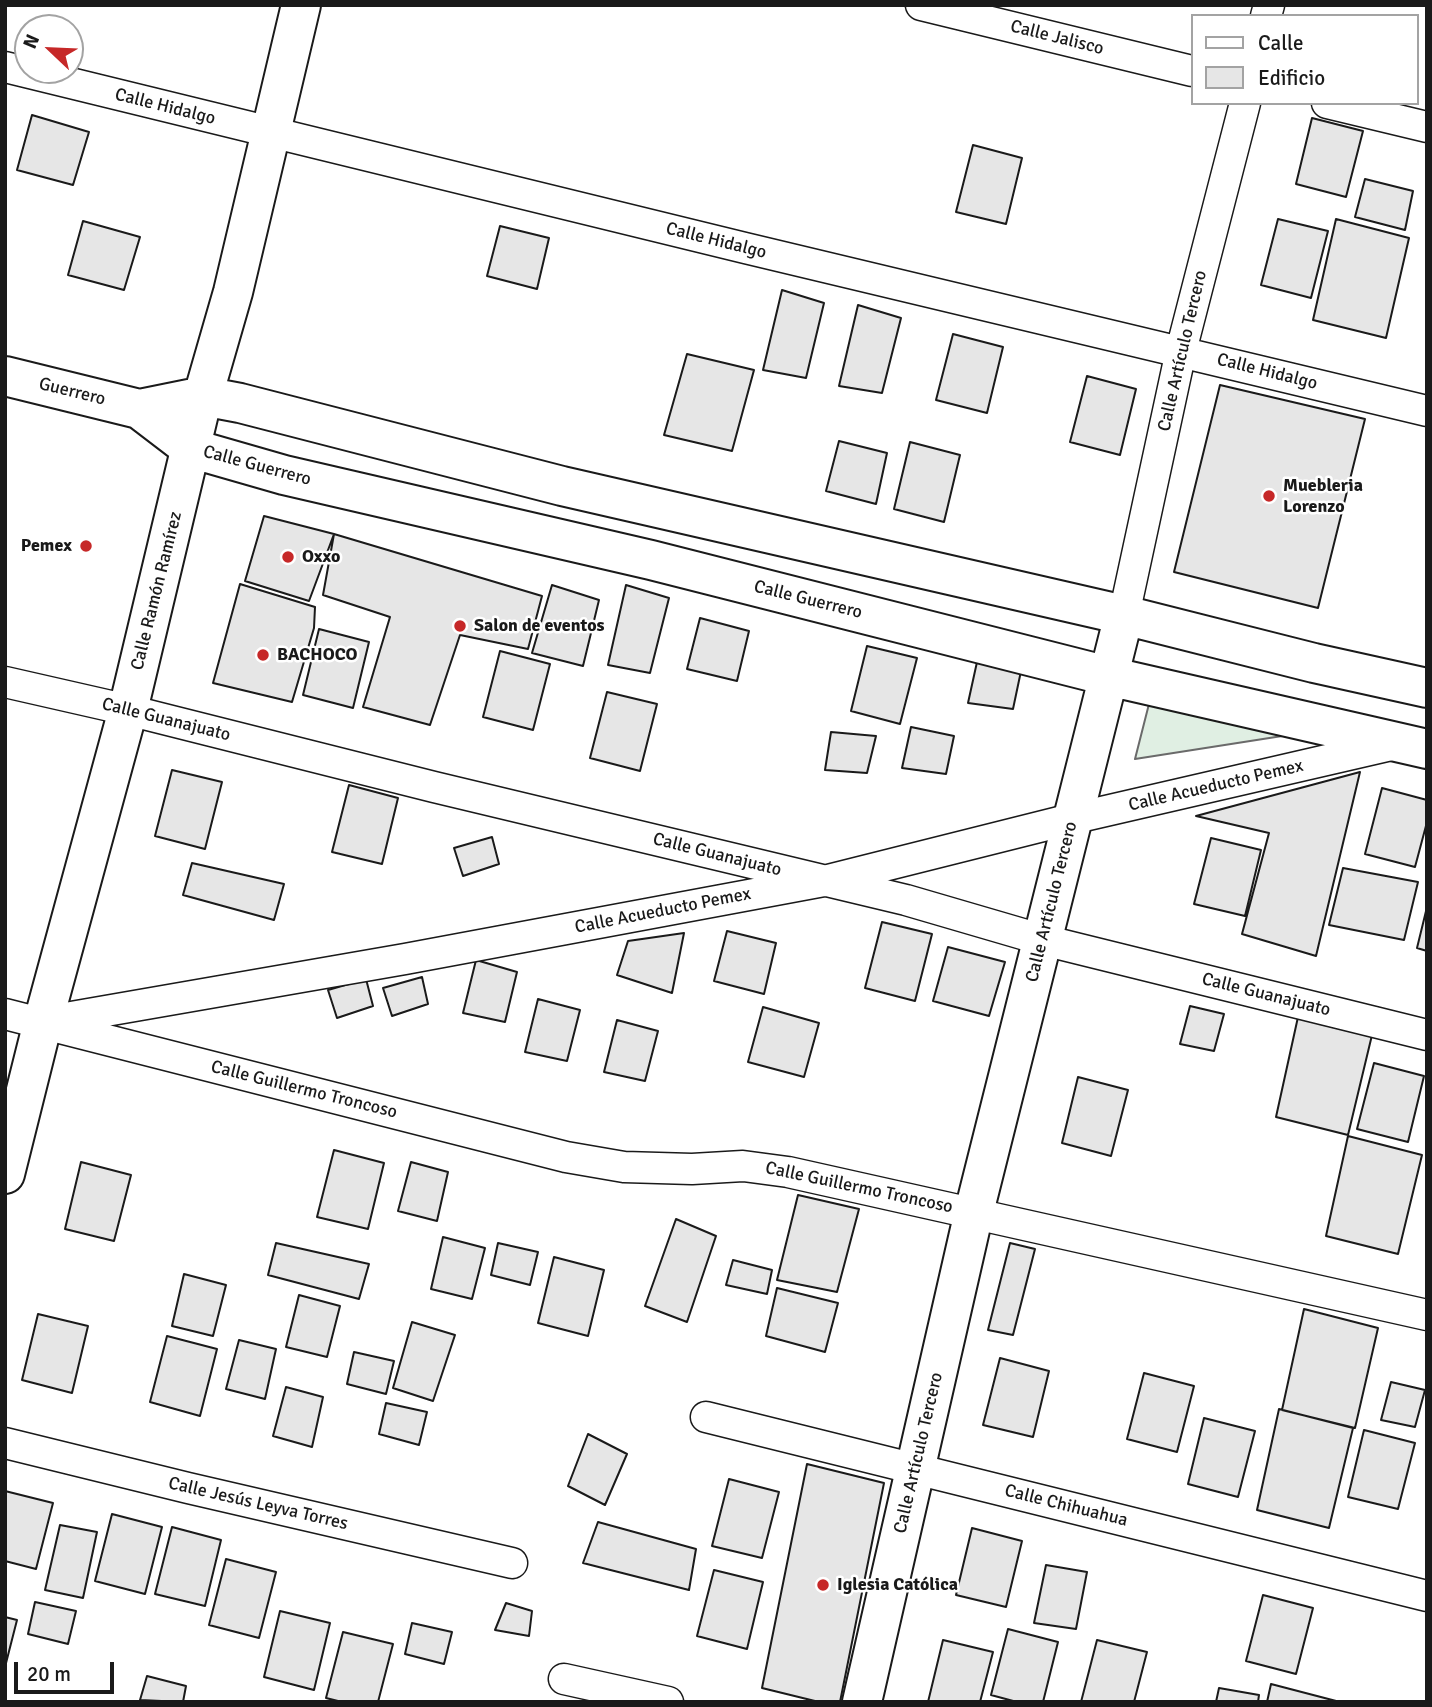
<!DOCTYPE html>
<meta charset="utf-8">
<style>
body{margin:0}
#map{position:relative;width:1432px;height:1707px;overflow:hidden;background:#fff;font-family:Signika,sans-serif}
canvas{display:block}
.frame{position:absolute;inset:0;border:7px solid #1a1a1a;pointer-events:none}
.legend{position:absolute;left:1191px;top:14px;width:228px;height:91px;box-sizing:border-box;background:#fff;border:2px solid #a3a3a3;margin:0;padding:9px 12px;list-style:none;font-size:21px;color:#1a1a1a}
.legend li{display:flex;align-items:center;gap:14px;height:35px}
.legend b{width:35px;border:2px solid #a3a3a3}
.north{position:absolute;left:14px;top:14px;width:70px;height:70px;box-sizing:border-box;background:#fff;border:2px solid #a3a3a3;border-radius:50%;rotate:293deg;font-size:19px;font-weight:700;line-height:28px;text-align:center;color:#1a1a1a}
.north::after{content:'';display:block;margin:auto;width:24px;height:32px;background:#c62828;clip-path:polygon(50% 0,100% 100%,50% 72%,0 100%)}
.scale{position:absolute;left:14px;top:1662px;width:100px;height:32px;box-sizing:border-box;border:4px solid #1a1a1a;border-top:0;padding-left:9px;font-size:21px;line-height:24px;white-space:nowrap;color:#1a1a1a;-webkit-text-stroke:5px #fff;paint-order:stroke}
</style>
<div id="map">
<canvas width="1432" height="1707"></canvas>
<div class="frame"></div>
<ul class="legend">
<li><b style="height:9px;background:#fff"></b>Calle</li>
<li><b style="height:19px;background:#e6e6e6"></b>Edificio</li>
</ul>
<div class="north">N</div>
<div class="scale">20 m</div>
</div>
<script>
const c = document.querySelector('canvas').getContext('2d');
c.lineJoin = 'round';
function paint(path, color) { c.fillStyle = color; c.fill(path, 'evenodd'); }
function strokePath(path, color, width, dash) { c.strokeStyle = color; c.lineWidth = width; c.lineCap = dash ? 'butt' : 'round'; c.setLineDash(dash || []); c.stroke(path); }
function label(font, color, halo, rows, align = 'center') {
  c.font = font + ' Signika,sans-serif'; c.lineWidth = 5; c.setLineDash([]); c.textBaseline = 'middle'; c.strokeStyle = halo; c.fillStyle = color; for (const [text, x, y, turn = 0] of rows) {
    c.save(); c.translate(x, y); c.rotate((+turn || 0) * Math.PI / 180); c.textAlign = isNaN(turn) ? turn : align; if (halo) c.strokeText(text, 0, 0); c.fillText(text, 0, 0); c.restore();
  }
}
const green = new Path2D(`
 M 1150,700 L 1295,734 L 1135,759 Z`);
const building = new Path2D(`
 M 32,115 L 89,132 L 73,185 L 17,170 Z
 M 1312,118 L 1363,131 L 1346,197 L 1296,184 Z
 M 973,145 L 1022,158 L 1006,224 L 956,212 Z
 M 1365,179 L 1413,191 L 1405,230 L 1355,217 Z
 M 1278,219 L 1328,231 L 1311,298 L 1261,285 Z
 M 1336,219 L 1409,238 L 1386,338 L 1313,320 Z
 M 83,221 L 140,237 L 124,290 L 68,275 Z
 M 500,226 L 549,238 L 537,289 L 487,276 Z
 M 782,290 L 824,303 L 806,378 L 763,370 Z
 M 858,305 L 901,318 L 882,393 L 839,386 Z
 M 953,334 L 1003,347 L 987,413 L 936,400 Z
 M 687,354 L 754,370 L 732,451 L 664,435 Z
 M 1087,376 L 1136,389 L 1120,455 L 1070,442 Z
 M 1220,385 L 1365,419 L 1318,608 L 1174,572 Z
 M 839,441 L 887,453 L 876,504 L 826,491 Z
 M 910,442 L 960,455 L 944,522 L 894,509 Z
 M 264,516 L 334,534 L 309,601 L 245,581 Z
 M 334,534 L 542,596 L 528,649 L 460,635 L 430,725 L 363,707 L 390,617 L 323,595 Z
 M 240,584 L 315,607 L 314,628 L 292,702 L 213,683 Z
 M 552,585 L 599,600 L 583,666 L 532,653 Z
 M 626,585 L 669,598 L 650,673 L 608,665 Z
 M 700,618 L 749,631 L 737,681 L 687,669 Z
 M 319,629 L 369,642 L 353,708 L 303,695 Z
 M 867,646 L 917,658 L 900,724 L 851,711 Z
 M 500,651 L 550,664 L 533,730 L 483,717 Z
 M 977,662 L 1021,671 L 1013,709 L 968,703 Z
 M 607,692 L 657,704 L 640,771 L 590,758 Z
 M 911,727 L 954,736 L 946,774 L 902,768 Z
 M 831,732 L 876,736 L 867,773 L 825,770 Z
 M 172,770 L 222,782 L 205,849 L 155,836 Z
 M 1360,772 L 1316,956 L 1242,934 L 1269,833 L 1196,816 Z
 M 349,785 L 398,798 L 382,864 L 332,852 Z
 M 1382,788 L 1427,800 L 1427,822 L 1415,867 L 1365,854 Z
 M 492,837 L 499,864 L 463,876 L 454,848 Z
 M 1211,838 L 1261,850 L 1245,916 L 1194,904 Z
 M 192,863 L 284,884 L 274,920 L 183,895 Z
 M 1343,868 L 1418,882 L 1404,940 L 1329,925 Z
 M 1427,907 L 1427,951 L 1417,948 Z
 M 882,922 L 932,934 L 915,1001 L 865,988 Z
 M 727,931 L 776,943 L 764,994 L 714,981 Z
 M 684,933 L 672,993 L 617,975 L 628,941 Z
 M 948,947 L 1005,962 L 989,1016 L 933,1001 Z
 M 476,960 L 517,972 L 505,1022 L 463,1013 Z
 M 422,977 L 428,1004 L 392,1016 L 383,988 Z
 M 366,979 L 373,1006 L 337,1018 L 328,990 Z
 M 538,999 L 580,1010 L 567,1061 L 525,1052 Z
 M 1190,1006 L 1224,1014 L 1214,1051 L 1180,1044 Z
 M 763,1007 L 819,1023 L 804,1077 L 748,1062 Z
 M 1298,1017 L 1372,1035 L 1348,1135 L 1276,1117 Z
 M 617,1020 L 658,1031 L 645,1081 L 604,1072 Z
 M 1374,1063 L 1424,1076 L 1408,1142 L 1357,1129 Z
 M 1078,1077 L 1128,1090 L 1111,1156 L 1062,1143 Z
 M 1348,1136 L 1422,1155 L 1398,1254 L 1326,1236 Z
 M 334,1150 L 384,1163 L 368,1229 L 317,1217 Z
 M 81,1162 L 131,1175 L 114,1241 L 65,1229 Z
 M 411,1162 L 448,1172 L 437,1221 L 398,1211 Z
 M 798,1195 L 859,1209 L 837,1292 L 777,1280 Z
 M 676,1219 L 716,1236 L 687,1322 L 645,1306 Z
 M 443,1237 L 485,1248 L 472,1299 L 431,1289 Z
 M 276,1243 L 369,1264 L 359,1299 L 268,1275 Z
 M 498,1243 L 538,1252 L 530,1285 L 491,1275 Z
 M 1010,1243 L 1035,1249 L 1013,1335 L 988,1330 Z
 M 554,1257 L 604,1270 L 588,1336 L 538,1323 Z
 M 733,1260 L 772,1270 L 767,1294 L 726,1285 Z
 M 184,1274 L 226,1285 L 213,1336 L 172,1326 Z
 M 777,1288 L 838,1303 L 825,1352 L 766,1336 Z
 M 299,1295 L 340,1306 L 327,1357 L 286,1347 Z
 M 1304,1309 L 1378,1328 L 1355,1428 L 1282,1410 Z
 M 38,1314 L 88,1326 L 72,1393 L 22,1380 Z
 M 412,1322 L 455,1335 L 433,1401 L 393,1388 Z
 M 167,1336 L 217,1349 L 200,1416 L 150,1402 Z
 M 239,1340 L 276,1349 L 265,1399 L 226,1389 Z
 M 354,1352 L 394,1361 L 386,1394 L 347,1384 Z
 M 1000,1358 L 1049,1371 L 1033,1437 L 983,1425 Z
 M 1144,1373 L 1194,1386 L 1177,1452 L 1127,1439 Z
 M 1391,1382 L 1425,1390 L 1415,1427 L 1381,1420 Z
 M 286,1387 L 323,1397 L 312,1447 L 273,1436 Z
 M 386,1403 L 427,1412 L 419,1445 L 379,1434 Z
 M 1279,1409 L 1353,1428 L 1329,1528 L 1257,1510 Z
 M 1204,1418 L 1255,1431 L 1238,1497 L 1188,1484 Z
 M 1364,1430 L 1415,1443 L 1398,1509 L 1348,1497 Z
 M 588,1434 L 627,1454 L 605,1505 L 568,1486 Z
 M 807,1464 L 884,1483 L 840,1702 L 819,1702 L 762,1688 Z
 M 729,1479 L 779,1492 L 762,1558 L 712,1546 Z
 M 5,1491 L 53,1503 L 36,1569 L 5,1561 Z
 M 112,1514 L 162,1527 L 145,1594 L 95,1581 Z
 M 598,1522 L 696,1549 L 689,1590 L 583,1563 Z
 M 60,1525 L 97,1532 L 83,1598 L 45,1590 Z
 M 172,1527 L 221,1540 L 205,1606 L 155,1594 Z
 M 972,1528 L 1022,1541 L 1006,1607 L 956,1595 Z
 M 226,1559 L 276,1572 L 259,1638 L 209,1625 Z
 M 1046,1565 L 1087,1572 L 1076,1629 L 1034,1623 Z
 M 714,1570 L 763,1582 L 747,1649 L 697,1636 Z
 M 1263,1595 L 1313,1608 L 1296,1674 L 1246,1661 Z
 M 35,1602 L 76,1611 L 68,1644 L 28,1634 Z
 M 506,1603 L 532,1611 L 529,1636 L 495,1630 Z
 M 280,1611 L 330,1623 L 314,1690 L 264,1677 Z
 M 5,1617 L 17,1620 L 5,1667 Z
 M 412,1623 L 452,1632 L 444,1664 L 405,1654 Z
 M 1008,1629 L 1058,1642 L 1043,1702 L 1017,1702 L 991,1695 Z
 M 343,1632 L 393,1644 L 378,1702 L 342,1702 L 326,1698 Z
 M 943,1640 L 993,1652 L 980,1702 L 928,1702 Z
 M 1097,1640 L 1147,1652 L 1134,1702 L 1081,1702 Z
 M 147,1676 L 186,1686 L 183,1702 L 140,1700 Z
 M 1271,1684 L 1340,1702 L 1267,1702 Z
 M 1219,1688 L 1259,1695 L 1258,1702 L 1216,1702 Z`);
const street = new Path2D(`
 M 921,5 L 1192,71
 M 1266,16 L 1269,5
 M 5,67 L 745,248 L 1427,411
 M 1327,103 L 1427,127
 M 1124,615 L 1181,351 L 1245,103
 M 5,682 L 128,710 L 434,787 L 906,900 L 1043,940 L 1427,1035
 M 5,1014 L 566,1157 L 624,1167 L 692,1169 L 743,1166 L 788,1172 L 1427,1315
 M 54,1020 L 405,959 L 824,881 L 1071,819 L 1396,744
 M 706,1417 L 1427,1596
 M 5,1443 L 188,1488 L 512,1563
 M 564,1679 L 668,1702`);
const secondary = new Path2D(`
 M 5,376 L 139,409 L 190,448 L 284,475 L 651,560 L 1108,676 L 1427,749
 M 139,409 L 203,396 L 240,403 L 562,486 L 1124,615 L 1314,663 L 1427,688
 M 5,1174 L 43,1022 L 128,710 L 203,396 L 233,292 L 301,5
 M 862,1702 L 974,1212 L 1124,615`);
const markers = [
 [1269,496,7,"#c62828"],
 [86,546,7,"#c62828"],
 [288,557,7,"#c62828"],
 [460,626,7,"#c62828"],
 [263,655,7,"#c62828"],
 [823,1585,7,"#c62828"]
];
const streetNames = [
 ["Calle Jalisco",1057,38,14],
 ["Calle Hidalgo",165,107,14],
 ["Calle Hidalgo",716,241,14],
 ["Calle Artículo Tercero",1183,351,-77],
 ["Calle Hidalgo",1267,372,14],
 ["Guerrero",72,392,14],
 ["Calle Guerrero",257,466,15],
 ["Calle Ramón Ramírez",157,591,-76],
 ["Calle Guerrero",808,600,14],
 ["Calle Guanajuato",166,720,14],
 ["Calle Acueducto Pemex",1216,786,-13],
 ["Calle Guanajuato",717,855,14],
 ["Calle Artículo Tercero",1052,902,-76],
 ["Calle Acueducto Pemex",663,911,-11],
 ["Calle Guanajuato",1266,995,14],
 ["Calle Guillermo Troncoso",304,1090,14],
 ["Calle Guillermo Troncoso",859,1188,12],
 ["Calle Artículo Tercero",919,1453,-77],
 ["Calle Jesús Leyva Torres",258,1504,13],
 ["Calle Chihuahua",1066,1506,14]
];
const poiNames = [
 ["Muebleria",1283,486],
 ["Lorenzo",1283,507],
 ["Pemex",72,546,"right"],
 ["Oxxo",302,557],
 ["Salon de eventos",474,626],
 ["BACHOCO",277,655],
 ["Iglesia Católica",837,1585]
];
paint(green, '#e0efe3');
strokePath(green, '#6a6a6a', 2);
paint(building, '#e6e6e6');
strokePath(building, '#1a1a1a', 2);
strokePath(street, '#1a1a1a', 33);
strokePath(secondary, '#1a1a1a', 42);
strokePath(street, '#fff', 30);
strokePath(secondary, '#fff', 38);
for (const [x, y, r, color] of markers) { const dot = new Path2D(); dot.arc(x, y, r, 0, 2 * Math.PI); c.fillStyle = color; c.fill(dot); strokePath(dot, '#fff', 2.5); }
label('18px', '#1a1a1a', '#fff', streetNames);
label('bold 18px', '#1a1a1a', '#fff', poiNames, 'left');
</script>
